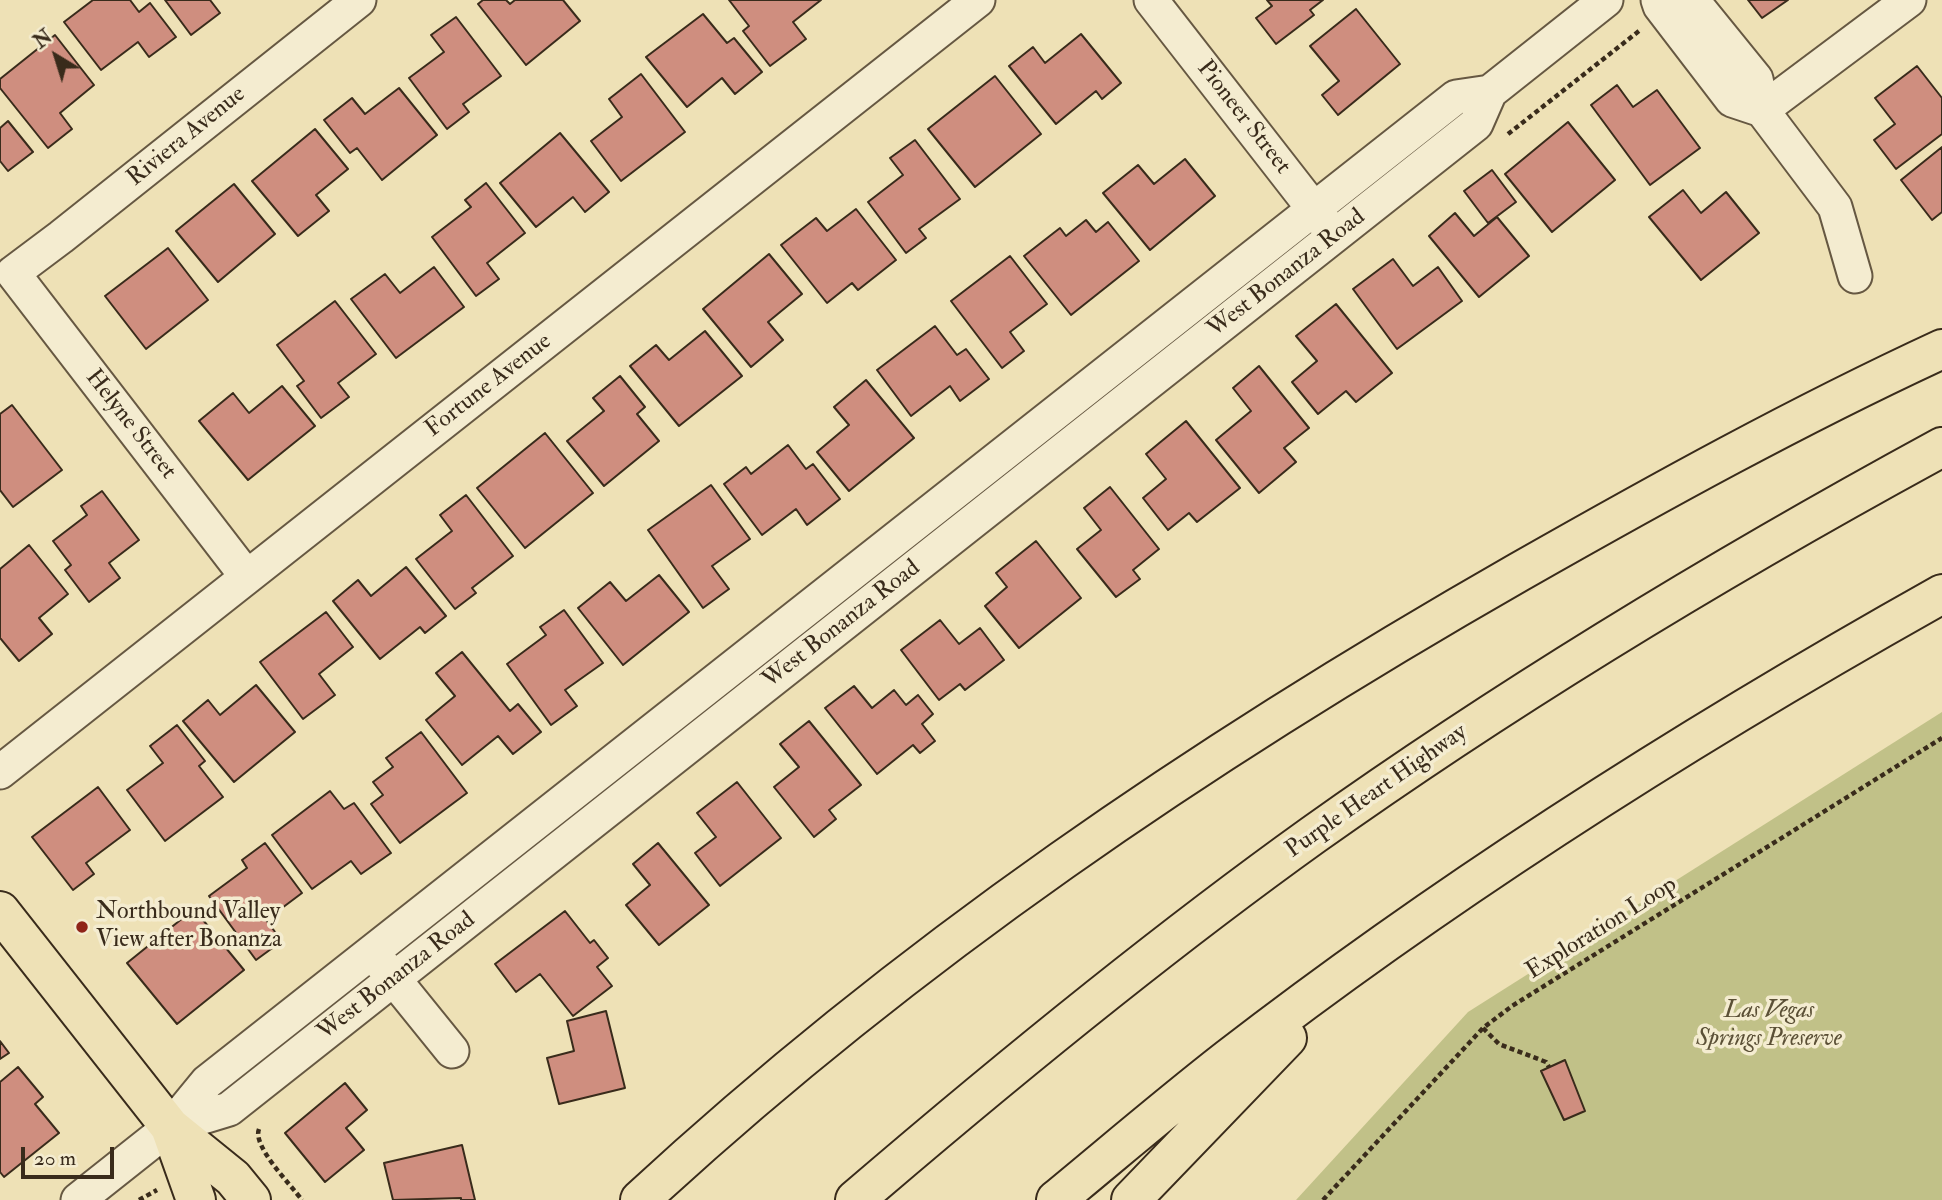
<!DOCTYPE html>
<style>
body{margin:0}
#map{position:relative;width:1942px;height:1200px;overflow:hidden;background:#eee1b6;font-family:"IM FELL Double Pica",serif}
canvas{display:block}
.north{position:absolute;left:21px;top:21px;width:70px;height:70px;-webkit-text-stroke:5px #f4ecd0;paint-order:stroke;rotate:322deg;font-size:19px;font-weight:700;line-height:28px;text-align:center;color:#392b1b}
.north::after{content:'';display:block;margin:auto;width:24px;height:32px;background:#392b1b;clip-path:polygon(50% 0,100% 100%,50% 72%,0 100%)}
.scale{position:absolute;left:21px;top:1147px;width:93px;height:32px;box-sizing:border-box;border:4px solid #392b1b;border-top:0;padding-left:9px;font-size:21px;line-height:24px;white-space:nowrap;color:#392b1b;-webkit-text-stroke:5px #f4ecd0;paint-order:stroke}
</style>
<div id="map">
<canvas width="1942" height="1200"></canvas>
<div class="north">N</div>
<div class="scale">20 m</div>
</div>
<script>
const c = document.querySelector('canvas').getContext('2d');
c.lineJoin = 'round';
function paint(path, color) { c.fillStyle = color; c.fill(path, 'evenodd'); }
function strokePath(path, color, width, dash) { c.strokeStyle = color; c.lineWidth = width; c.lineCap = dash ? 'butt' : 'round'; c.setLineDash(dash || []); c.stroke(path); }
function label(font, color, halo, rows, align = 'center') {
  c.font = font + ' "IM FELL Double Pica",serif'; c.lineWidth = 7; c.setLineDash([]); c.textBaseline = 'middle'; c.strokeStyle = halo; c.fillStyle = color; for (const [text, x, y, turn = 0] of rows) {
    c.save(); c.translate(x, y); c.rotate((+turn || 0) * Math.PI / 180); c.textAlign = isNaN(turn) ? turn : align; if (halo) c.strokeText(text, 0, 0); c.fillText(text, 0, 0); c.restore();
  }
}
const green = new Path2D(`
 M 1942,712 L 1942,1200 L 1296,1200 L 1468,1012 Z`);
const building = new Path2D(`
 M 93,0 L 130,0 L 139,12 L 150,3 L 176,37 L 149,57 L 138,42 L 101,70 L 64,22 Z
 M 165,0 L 210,0 L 220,13 L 191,35 Z
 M 483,0 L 506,0 L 510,4 L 515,0 L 563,0 L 580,21 L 526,65 L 478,4 Z
 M 729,0 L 821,0 L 793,22 L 806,39 L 770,66 L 743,31 L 749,26 Z
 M 1267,0 L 1323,0 L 1310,10 L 1314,15 L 1276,44 L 1256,18 L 1272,6 Z
 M 1748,0 L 1788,0 L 1762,18 Z
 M 1356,9 L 1400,64 L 1338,115 L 1322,95 L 1339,81 L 1310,46 Z
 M 703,14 L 727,43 L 734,38 L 762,72 L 735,94 L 722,78 L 687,107 L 646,57 Z
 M 456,17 L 501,76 L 463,104 L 469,112 L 447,129 L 409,78 L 444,52 L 431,35 Z
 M 1081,34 L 1121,83 L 1102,99 L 1096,91 L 1056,124 L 1009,66 L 1033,47 L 1045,63 Z
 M 55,35 L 94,85 L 60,113 L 72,129 L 48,148 L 0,88 L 0,79 Z
 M 1917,66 L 1942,98 L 1942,134 L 1896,169 L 1874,140 L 1895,124 L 1875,98 Z
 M 641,74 L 685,132 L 621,181 L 591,141 L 622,117 L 609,99 Z
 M 995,76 L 1041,134 L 975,187 L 928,129 Z
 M 1617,85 L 1633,107 L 1657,90 L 1700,148 L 1650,185 L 1591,105 Z
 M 399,88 L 437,135 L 382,180 L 357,148 L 350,153 L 324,120 L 352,98 L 365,114 Z
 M 8,121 L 33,152 L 8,171 L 0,161 L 0,128 Z
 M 1568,122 L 1615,180 L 1552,232 L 1505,174 Z
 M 315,129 L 348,169 L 316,195 L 329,211 L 298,236 L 252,181 Z
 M 560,133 L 609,192 L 585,212 L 573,197 L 536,227 L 500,183 Z
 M 915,140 L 960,199 L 919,229 L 926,238 L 906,253 L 868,202 L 903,175 L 890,158 Z
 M 1942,147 L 1942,212 L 1932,220 L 1901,180 Z
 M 1185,159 L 1215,196 L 1150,250 L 1103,193 L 1138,165 L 1154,184 Z
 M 1492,170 L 1516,202 L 1488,223 L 1464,191 Z
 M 486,183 L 525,233 L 487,263 L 499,279 L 476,296 L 432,237 L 471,207 L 465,200 Z
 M 234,184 L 275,234 L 218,282 L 176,231 Z
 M 1683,190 L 1701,213 L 1726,192 L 1759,233 L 1701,280 L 1649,217 Z
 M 856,209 L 896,260 L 858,290 L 852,283 L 827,303 L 781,245 L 816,218 L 827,231 Z
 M 1455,213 L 1474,236 L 1497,217 L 1529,256 L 1479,297 L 1429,236 Z
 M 1086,220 L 1096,232 L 1108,222 L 1139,261 L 1071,315 L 1024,256 L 1060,228 L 1066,236 Z
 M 168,248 L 208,300 L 146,349 L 105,296 Z
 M 769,254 L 802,294 L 768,322 L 783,340 L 751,367 L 703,309 Z
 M 1010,256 L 1047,304 L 1010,332 L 1024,351 L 1002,368 L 951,301 Z
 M 1393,259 L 1413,286 L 1438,267 L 1462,301 L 1397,349 L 1353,289 Z
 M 434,267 L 464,307 L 396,358 L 351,299 L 385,274 L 400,293 Z
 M 335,301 L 376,354 L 338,383 L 349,397 L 321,418 L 297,386 L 304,381 L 277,345 Z
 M 1336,304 L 1392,373 L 1356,402 L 1346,391 L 1318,414 L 1292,382 L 1317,361 L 1296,336 Z
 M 935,326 L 957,355 L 966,349 L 989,379 L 960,401 L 950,386 L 911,416 L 877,370 Z
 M 705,331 L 742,376 L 679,426 L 630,366 L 656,345 L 669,360 Z
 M 1259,366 L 1309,428 L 1284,448 L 1296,462 L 1259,493 L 1216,440 L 1251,411 L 1233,388 Z
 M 620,376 L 645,407 L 637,414 L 659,441 L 604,486 L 567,441 L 604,411 L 593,398 Z
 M 866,380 L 914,438 L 849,491 L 817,452 L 849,425 L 834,407 Z
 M 282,386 L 315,426 L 248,480 L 199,421 L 233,393 L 249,413 Z
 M 12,405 L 62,470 L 13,507 L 0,490 L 0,414 Z
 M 1186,421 L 1240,488 L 1197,522 L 1189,513 L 1168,530 L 1143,498 L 1166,479 L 1146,454 Z
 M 545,433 L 593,493 L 525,548 L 477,488 Z
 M 788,445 L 806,469 L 813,464 L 840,499 L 807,525 L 796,509 L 762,535 L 724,484 L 746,467 L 751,474 Z
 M 711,485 L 750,539 L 712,566 L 729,589 L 703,608 L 648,530 Z
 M 1110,487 L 1159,549 L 1133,570 L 1140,579 L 1116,597 L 1077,549 L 1101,530 L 1084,508 Z
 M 102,491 L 139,540 L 109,563 L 120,578 L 89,602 L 65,570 L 71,565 L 53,541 L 87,515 L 81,506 Z
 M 466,495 L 513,556 L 472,588 L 476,593 L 455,609 L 416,559 L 452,531 L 440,515 Z
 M 1036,541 L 1081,598 L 1019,648 L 985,606 L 1007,587 L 996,573 Z
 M 29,545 L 68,594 L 39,618 L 52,634 L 19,661 L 0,638 L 0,569 Z
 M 406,567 L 446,616 L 425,633 L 420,627 L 380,659 L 333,601 L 358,580 L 371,596 Z
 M 659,575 L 689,612 L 623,665 L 578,608 L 610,582 L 626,601 Z
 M 564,610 L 603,663 L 565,690 L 577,706 L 551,725 L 507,664 L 546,635 L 540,627 Z
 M 326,612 L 353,647 L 319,674 L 335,695 L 303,719 L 260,662 Z
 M 940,620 L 959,644 L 980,628 L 1004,660 L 965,690 L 960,684 L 939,700 L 901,650 Z
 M 462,652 L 510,711 L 518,704 L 541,732 L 513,754 L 498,736 L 462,765 L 426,720 L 455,696 L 436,673 Z
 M 256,685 L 295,732 L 234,782 L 183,721 L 208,700 L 220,715 Z
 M 854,686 L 872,708 L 894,690 L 906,705 L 918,695 L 933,714 L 922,724 L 935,741 L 920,753 L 913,745 L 877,774 L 825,708 Z
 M 809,721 L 861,785 L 829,810 L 836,819 L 814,837 L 774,787 L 799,767 L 780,744 Z
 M 177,725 L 205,761 L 199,766 L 223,797 L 165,841 L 127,790 L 163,763 L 150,746 Z
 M 421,732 L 467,793 L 400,843 L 371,804 L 383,795 L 373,782 L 393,767 L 386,758 Z
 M 737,782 L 781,838 L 720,886 L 695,853 L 716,837 L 697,813 Z
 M 98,787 L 130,830 L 86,863 L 94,874 L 73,890 L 32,837 Z
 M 330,791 L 344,809 L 354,803 L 391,853 L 361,874 L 351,861 L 312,889 L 272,835 Z
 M 265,843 L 302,893 L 266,920 L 282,941 L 256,960 L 209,896 L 247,868 L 242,860 Z
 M 658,843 L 709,905 L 659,945 L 626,905 L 650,885 L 633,864 Z
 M 194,909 L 244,970 L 177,1024 L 127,963 Z
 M 565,911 L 590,943 L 594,940 L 608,958 L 597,967 L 612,986 L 573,1016 L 540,974 L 516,992 L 495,964 Z
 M 606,1011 L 625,1088 L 559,1104 L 547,1058 L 574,1051 L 567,1021 Z
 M 0,1041 L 9,1053 L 0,1059 Z
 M 1565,1060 L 1585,1111 L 1564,1120 L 1541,1071 Z
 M 18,1067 L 43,1097 L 35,1104 L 59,1133 L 4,1177 L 0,1172 L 0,1082 Z
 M 345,1083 L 367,1110 L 346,1128 L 364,1150 L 325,1182 L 285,1133 Z
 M 462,1145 L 475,1200 L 461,1200 L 461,1198 L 393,1200 L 384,1163 Z`);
const path = new Path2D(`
 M 1508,134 L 1639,31
 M 1483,1028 L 1499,1044 L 1546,1062 L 1549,1067
 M 259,1129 C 252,1146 291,1185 302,1200
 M 139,1200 L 157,1190
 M 1323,1200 L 1483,1028 L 1512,1006 L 1942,738`);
const minor = new Path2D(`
 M 1151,0 L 1327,226
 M 1658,0 L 1660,6 L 1732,100 L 1762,110
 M 1692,0 L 1756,79 L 1762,110 L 1835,207 L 1855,276
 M 1762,110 L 1909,0
 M 247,577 L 13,273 L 61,237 L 359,0
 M 0,772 L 978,0
 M 380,962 L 452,1051
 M 170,1127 L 229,1109 L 1476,124 L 1490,92 L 1606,0
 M 78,1200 L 170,1127 L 207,1082 L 1456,97 L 1490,92`);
const major = new Path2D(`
 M 0,911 L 170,1127 L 233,1178 L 251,1200
 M 170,1127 L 196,1200`);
const highway = new Path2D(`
 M 640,1200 C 907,953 1204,752 1519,572 C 1658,493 1797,416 1942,349
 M 855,1200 C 1003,1073 1154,949 1313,835 C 1514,692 1725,565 1942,447
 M 1056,1200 C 1113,1153 1169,1105 1228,1059 C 1453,885 1694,733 1942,594
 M 1131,1200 L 1287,1038`);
const markers = [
 [82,927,7,"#8f2418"]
];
const streetNames = [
 ["Pioneer Street",1243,118,52],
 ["Riviera Avenue",187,137,-39],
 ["West Bonanza Road",1287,274,-38],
 ["Fortune Avenue",489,386,-38],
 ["Helyne Street",130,425,52],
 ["West Bonanza Road",842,625,-38],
 ["Purple Heart Highway",1377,792,-35],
 ["Exploration Loop",1602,929,-32],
 ["West Bonanza Road",397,977,-38]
];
const poiNames = [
 ["Northbound Valley",96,913],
 ["View after Bonanza",96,941]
];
const parkNames = [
 ["Las Vegas",1769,1012],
 ["Springs Preserve",1769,1040]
];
paint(green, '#c1c188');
paint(building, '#cf8e7f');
strokePath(building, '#392b1b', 2);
strokePath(minor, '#665842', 37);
strokePath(major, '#392b1b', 42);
strokePath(highway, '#392b1b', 42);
strokePath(path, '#392b1b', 4.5, [5, 3.5]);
strokePath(minor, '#f4ecd0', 33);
strokePath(major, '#eee1b6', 38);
strokePath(highway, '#eee1b6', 38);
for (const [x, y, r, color] of markers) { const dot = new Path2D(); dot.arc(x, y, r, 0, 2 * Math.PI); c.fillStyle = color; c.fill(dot); strokePath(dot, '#f4ecd0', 2.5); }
label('24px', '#392b1b', '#f4ecd0', streetNames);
label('24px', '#392b1b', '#f4ecd0', poiNames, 'left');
label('italic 24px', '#5b5036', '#f4ecd0', parkNames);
</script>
